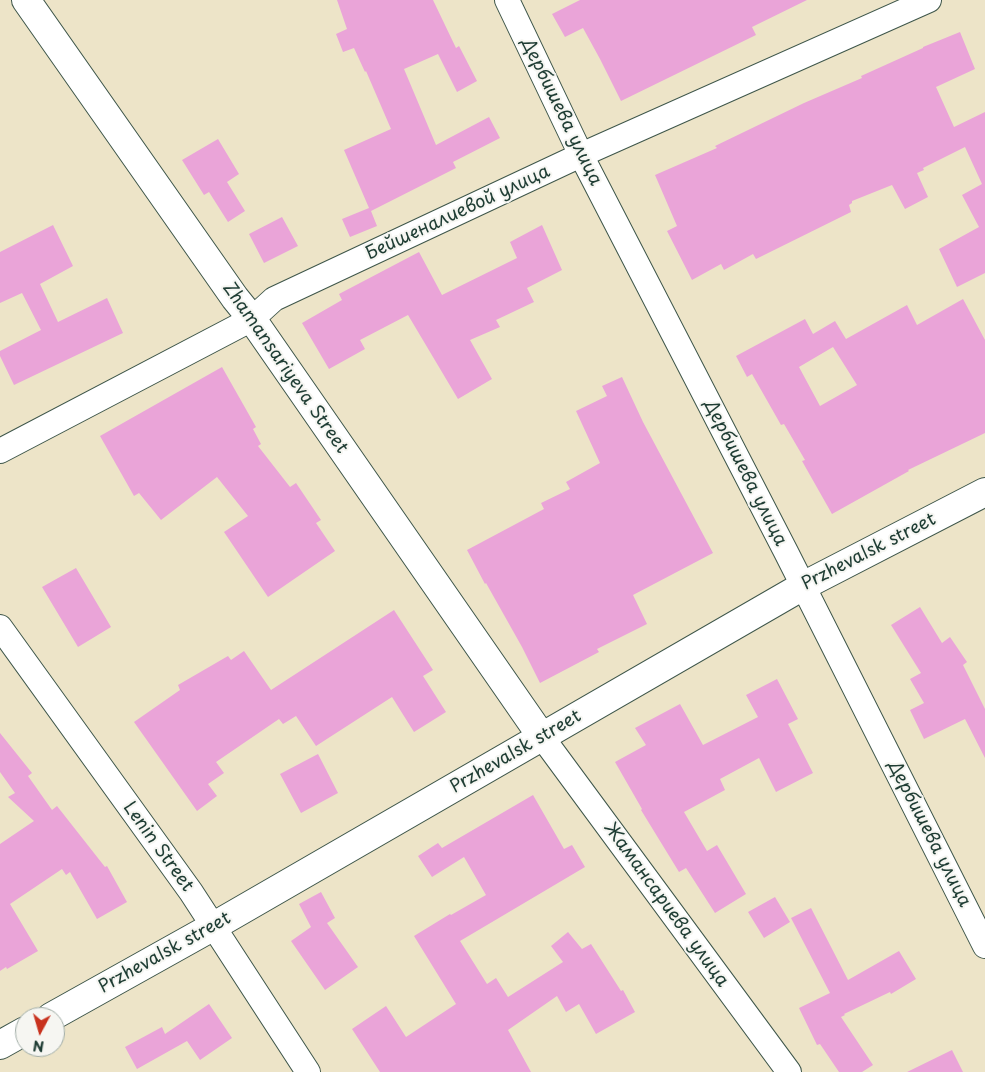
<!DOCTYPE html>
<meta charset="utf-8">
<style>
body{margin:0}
#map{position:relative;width:985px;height:1072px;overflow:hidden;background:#ede4c8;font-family:"Playpen Sans",sans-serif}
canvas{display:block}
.north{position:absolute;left:15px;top:1007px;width:50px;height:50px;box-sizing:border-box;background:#f6f6f2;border:1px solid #a0aca6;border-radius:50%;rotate:186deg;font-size:14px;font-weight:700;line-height:20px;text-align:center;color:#1f3d34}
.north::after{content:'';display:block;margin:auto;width:18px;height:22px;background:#c8321e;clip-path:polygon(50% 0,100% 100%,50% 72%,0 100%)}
</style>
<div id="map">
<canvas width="985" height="1072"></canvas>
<div class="north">N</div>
</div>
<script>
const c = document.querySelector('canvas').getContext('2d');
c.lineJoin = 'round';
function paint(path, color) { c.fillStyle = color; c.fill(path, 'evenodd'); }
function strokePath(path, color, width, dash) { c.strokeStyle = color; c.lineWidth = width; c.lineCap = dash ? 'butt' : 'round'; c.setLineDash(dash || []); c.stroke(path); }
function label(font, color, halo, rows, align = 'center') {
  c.font = font + ' "Playpen Sans",sans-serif'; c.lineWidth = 4; c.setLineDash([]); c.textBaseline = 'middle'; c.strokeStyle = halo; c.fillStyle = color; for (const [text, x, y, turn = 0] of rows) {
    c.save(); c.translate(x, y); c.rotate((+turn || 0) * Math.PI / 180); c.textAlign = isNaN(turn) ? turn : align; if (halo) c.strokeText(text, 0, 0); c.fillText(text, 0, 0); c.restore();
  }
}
const building = new Path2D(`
 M 337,0 L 433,0 L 456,48 L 459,46 L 477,81 L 457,92 L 438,54 L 404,69 L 436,145 L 489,117 L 500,138 L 453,162 L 456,168 L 371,211 L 377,226 L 350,237 L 342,219 L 369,208 L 344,150 L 391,129 L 366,71 L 365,72 L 354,48 L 343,52 L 336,34 L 347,29 Z
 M 580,0 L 807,0 L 752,27 L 756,35 L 621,101 L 600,59 L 583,28 L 565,37 L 552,14 Z
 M 960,32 L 975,69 L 936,87 L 954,127 L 985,112 L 985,273 L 957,287 L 939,249 L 979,227 L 962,195 L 982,184 L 965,147 L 923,168 L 924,170 L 917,173 L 928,197 L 905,209 L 892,185 L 852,201 L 852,203 L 849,205 L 851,212 L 756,259 L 753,254 L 724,270 L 721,264 L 692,280 L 667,231 L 677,226 L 655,175 L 717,148 L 715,146 L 804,103 L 862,78 L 861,76 L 923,48 L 923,47 Z
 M 218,139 L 239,174 L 227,182 L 245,211 L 228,222 L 209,192 L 204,195 L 182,160 Z
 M 282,217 L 298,246 L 264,263 L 249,234 Z
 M 53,225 L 73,266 L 40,284 L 58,322 L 107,298 L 123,333 L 14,385 L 0,356 L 0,351 L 41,330 L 22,293 L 0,303 L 0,252 Z
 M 542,225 L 562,270 L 527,288 L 534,302 L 496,320 L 500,327 L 470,340 L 492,379 L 458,399 L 408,315 L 360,340 L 365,349 L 329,369 L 302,323 L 342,300 L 339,294 L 419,252 L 442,295 L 517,258 L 510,242 Z
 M 963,299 L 985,340 L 985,433 L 908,470 L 909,471 L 832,514 L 802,461 L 805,460 L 784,424 L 781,425 L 752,374 L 747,377 L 736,356 L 805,319 L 813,334 L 835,321 L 846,339 L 907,305 L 917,325 ZM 833,347 L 857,385 L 820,406 L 799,367 Z
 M 222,367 L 256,427 L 253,429 L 261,444 L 258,446 L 290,487 L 296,483 L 321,520 L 316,523 L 335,551 L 268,597 L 224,532 L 248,516 L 217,477 L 161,520 L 139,493 L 134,496 L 100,436 Z
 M 622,377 L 643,422 L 713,553 L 633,595 L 647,624 L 597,649 L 599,652 L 540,683 L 522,647 L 486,583 L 485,584 L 467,550 L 544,509 L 541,503 L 570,489 L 566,482 L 600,463 L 576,411 L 607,396 L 602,386 Z
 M 76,568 L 111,627 L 78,647 L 42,587 Z
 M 920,607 L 942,643 L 950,637 L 967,662 L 963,665 L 985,709 L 985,758 L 965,719 L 924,739 L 910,710 L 924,703 L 910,679 L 921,673 L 891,625 Z
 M 394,610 L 433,670 L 423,676 L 446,712 L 414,732 L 392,697 L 316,746 L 296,716 L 283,724 L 279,719 L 216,762 L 224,773 L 208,784 L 217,796 L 197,811 L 134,722 L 180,690 L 178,685 L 228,656 L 231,660 L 244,651 L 271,690 Z
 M 777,679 L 798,719 L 788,724 L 813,773 L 776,792 L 759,758 L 720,779 L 725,790 L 684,812 L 707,851 L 717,845 L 746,894 L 715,913 L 686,868 L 679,872 L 641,810 L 642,809 L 615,762 L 646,745 L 635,728 L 680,704 L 703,745 L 758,717 L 746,695 Z
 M 0,733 L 32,773 L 28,776 L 52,810 L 57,806 L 105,867 L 107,866 L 127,902 L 97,919 L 70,872 L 66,875 L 62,869 L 10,904 L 38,951 L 7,969 L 6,967 L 0,971 L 0,844 L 34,821 L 8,797 L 15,793 L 0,772 Z
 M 318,754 L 338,793 L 301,813 L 280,774 Z
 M 533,795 L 564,849 L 572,845 L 585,867 L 460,941 L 487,984 L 496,978 L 508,997 L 563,962 L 551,946 L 568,932 L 582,949 L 591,944 L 621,991 L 623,990 L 635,1012 L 596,1034 L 579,1004 L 566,1012 L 557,996 L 508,1030 L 531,1072 L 380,1072 L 352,1029 L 386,1006 L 406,1037 L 456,1004 L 414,936 L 450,914 L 451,915 L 486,895 L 464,857 L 432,877 L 418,856 L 438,843 L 442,848 Z
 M 321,892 L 335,918 L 327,923 L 358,967 L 325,990 L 291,941 L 311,927 L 299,904 Z
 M 775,897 L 790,922 L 764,938 L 748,912 Z
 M 811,908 L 848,980 L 899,951 L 916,979 L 891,994 L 890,992 L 844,1014 L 845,1015 L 841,1017 L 873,1065 L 862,1072 L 839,1072 L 820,1044 L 817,1045 L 799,1008 L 830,993 L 791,918 Z
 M 209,1004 L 232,1038 L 200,1060 L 187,1041 L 137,1069 L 125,1047 L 162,1027 L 165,1034 Z
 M 952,1050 L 963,1072 L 907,1072 Z`);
const minor = new Path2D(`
 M 507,0 L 581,155 L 786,552 L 985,946
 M 0,451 L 252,319 L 274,299 L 581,155 L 929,0
 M 0,627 L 191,892 L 308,1072
 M 542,737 L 789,1072`);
const secondary = new Path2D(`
 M 26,0 L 235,298 L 252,319 L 542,737
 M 51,1017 L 214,926 L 803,586 L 985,492
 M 0,1045 L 25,1031`);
const streetNames = [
 ["Дербишева улица",561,112,64],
 ["Бейшеналиевой улица",458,213,-25],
 ["Zhamansariyeva Street",285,368,55],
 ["Дербишева улица",745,473,63],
 ["Przhevalsk street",869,552,-27],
 ["Przhevalsk street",516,752,-30],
 ["Дербишева улица",929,834,63],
 ["Lenin Street",158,847,54],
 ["Жамансариева улица",666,905,54],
 ["Przhevalsk street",165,953,-29]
];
paint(building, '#eaa4d8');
strokePath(minor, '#3e564a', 26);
strokePath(secondary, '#3e564a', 30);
strokePath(minor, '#fff', 24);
strokePath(secondary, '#fff', 28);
label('18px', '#1f3d34', '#f6f6f2', streetNames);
</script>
